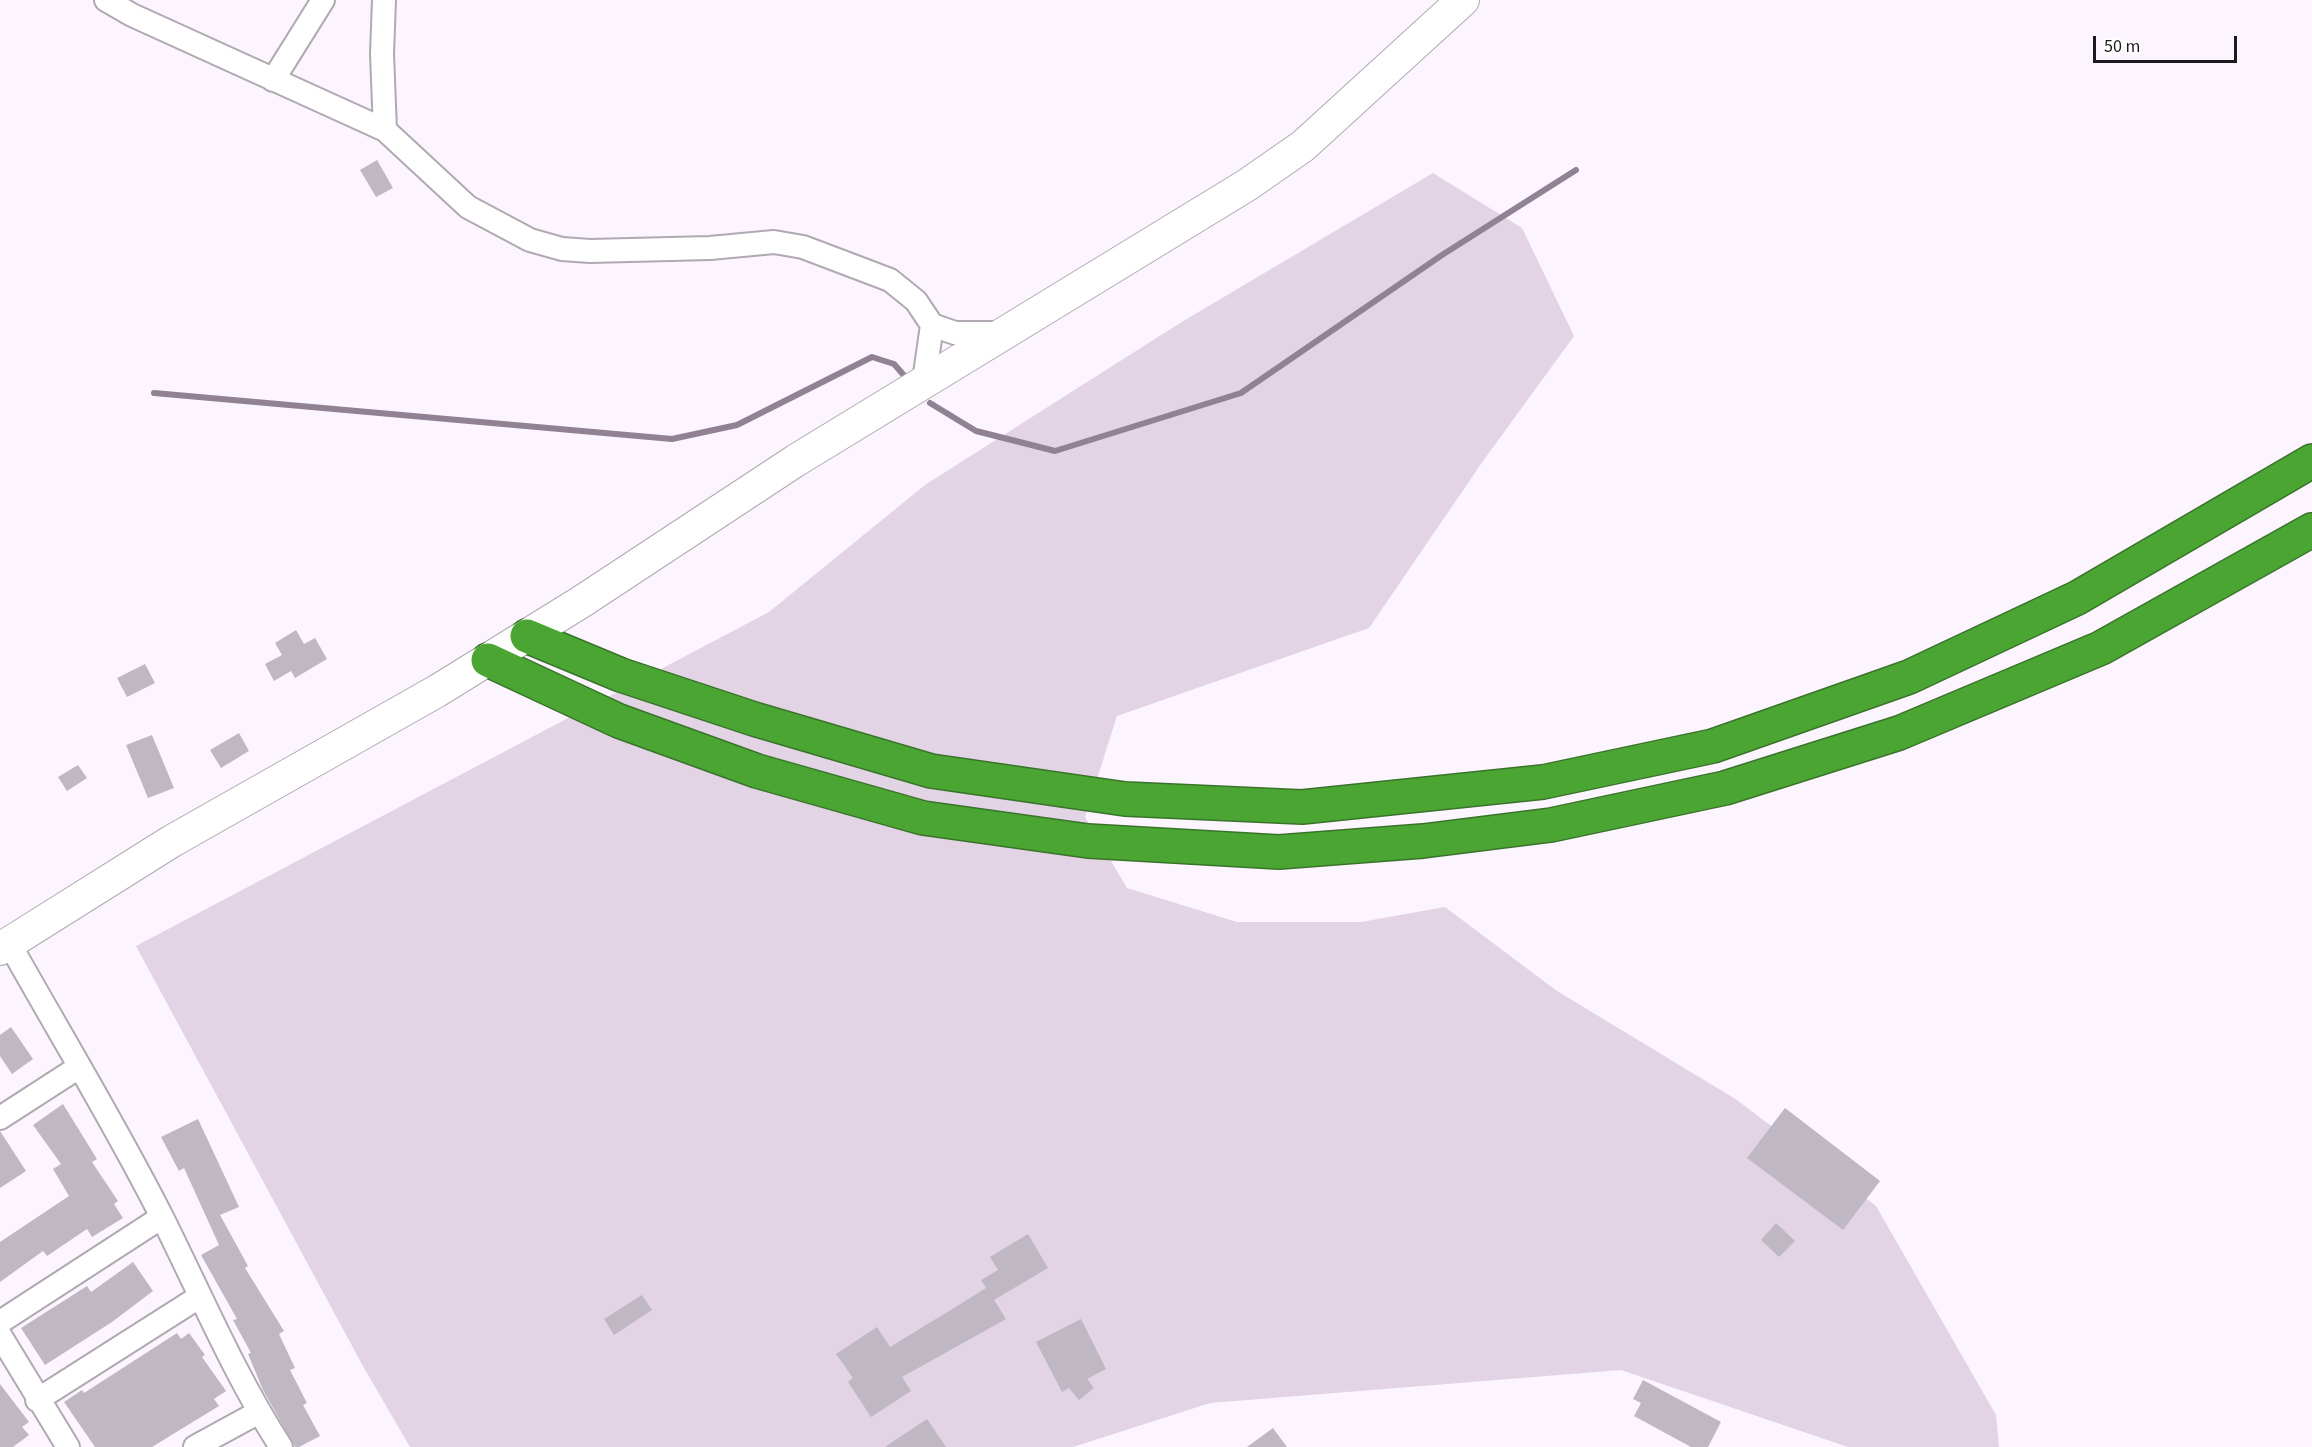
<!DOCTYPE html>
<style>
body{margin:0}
#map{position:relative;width:2312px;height:1447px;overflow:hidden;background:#fcf4fe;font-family:"Source Sans 3",sans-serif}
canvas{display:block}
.scale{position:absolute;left:2093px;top:36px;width:144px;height:27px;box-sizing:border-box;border:3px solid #1d1a1d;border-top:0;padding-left:8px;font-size:18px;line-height:21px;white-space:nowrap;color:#1d1a1d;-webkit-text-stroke:4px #fff;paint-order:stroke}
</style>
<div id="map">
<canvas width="2312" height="1447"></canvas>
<div class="scale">50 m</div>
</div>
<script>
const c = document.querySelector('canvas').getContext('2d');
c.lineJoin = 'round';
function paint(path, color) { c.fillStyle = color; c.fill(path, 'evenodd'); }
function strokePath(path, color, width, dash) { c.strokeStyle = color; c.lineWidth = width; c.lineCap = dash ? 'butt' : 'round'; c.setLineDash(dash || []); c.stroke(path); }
const green = new Path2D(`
 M 1433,173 L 1522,228 L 1574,336 L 1483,461 L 1369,628 L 1117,716 L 1085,817 L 1127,888 L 1237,922 L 1361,922 L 1445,907 L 1557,991 L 1737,1100 L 1876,1206 L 1996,1415 L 1999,1447 L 1848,1447 L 1621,1370 L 1210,1403 L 1073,1447 L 410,1447 L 364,1368 L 136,946 L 769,612 L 925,485 L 1180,323 Z`);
const stream = new Path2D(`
 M 154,393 L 672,439 L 737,425 L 872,357 L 894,364 L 908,380
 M 930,403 L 976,431 L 1055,451 L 1241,393 L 1442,255 L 1576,170`);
const building = new Path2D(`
 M 377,160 L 393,188 L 376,197 L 360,170 Z
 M 296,630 L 304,644 L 315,638 L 327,659 L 295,678 L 291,671 L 274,681 L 265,664 L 282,655 L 275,643 Z
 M 145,664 L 155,683 L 127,697 L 117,678 Z
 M 239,733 L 249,751 L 221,768 L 210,750 Z
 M 152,735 L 174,788 L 148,798 L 126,745 Z
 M 78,765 L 87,778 L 67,791 L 58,777 Z
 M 11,1027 L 33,1059 L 12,1074 L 0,1056 L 0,1035 Z
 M 63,1104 L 97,1159 L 92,1162 L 118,1201 L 114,1204 L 123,1218 L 92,1237 L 87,1229 L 47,1256 L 43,1251 L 0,1282 L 0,1242 L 69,1196 L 53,1169 L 61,1164 L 33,1125 Z
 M 1785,1108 L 1880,1181 L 1843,1230 L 1747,1158 Z
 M 198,1119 L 239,1207 L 220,1215 L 248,1266 L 245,1268 L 284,1331 L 279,1334 L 295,1368 L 290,1370 L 307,1403 L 303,1405 L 320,1436 L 299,1447 L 295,1447 L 263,1390 L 248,1354 L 251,1353 L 233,1320 L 237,1319 L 201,1255 L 219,1245 L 184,1168 L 179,1171 L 161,1137 Z
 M 0,1131 L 26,1171 L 0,1188 Z
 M 1776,1223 L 1795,1241 L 1779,1257 L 1761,1240 Z
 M 1028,1234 L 1048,1268 L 994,1300 L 1006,1319 L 902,1377 L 911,1391 L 871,1417 L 848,1382 L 853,1378 L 836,1354 L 877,1327 L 890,1347 L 954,1308 L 986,1288 L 981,1280 L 998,1270 L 990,1257 Z
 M 133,1262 L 153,1291 L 112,1322 L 45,1365 L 21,1328 L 87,1286 L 91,1292 Z
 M 642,1295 L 652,1310 L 614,1335 L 604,1319 Z
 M 1081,1319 L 1106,1369 L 1087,1379 L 1094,1388 L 1079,1400 L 1069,1388 L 1062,1392 L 1036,1342 Z
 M 177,1333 L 181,1339 L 189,1333 L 205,1355 L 202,1357 L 226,1391 L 214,1399 L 219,1406 L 152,1447 L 95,1447 L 64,1402 L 82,1390 L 84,1393 Z
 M 1643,1380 L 1721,1422 L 1708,1447 L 1691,1447 L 1634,1416 L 1641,1403 L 1633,1399 Z
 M 0,1384 L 29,1422 L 22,1427 L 29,1435 L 13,1447 L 0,1447 Z
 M 927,1419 L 946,1447 L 885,1447 Z
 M 1273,1428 L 1287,1447 L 1247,1447 Z`);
const street = new Path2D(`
 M 106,0 L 132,15 L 385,130 L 468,207 L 530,240 L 562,249 L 590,251 L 710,248 L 774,242 L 803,247 L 890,280 L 916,301 L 932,325 L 924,381
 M 384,0 L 382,54 L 385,130
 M 273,80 L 323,0
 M 932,325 L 955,333 L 1001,333
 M 9,943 C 60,1034 115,1124 162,1217 C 201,1295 234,1374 281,1447
 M 0,1118 L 79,1067
 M 0,1322 L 162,1217
 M 0,1335 L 68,1447
 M 37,1400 L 199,1297
 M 195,1447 L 259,1412`);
const secondary = new Path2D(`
 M 0,949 L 172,841 L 437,691 L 581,602 L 795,461 L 1247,185 L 1303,146 L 1463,0`);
const highway = new Path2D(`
 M 527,636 L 621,675 L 754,719 L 931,771 L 1125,799 L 1302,807 L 1543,782 L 1713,746 L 1909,677 L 2077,598 L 2312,461
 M 488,660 L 619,721 L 757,771 L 923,818 L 1088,841 L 1279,852 L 1423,841 L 1551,825 L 1725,788 L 1899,733 L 2101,648 L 2312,530`);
paint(green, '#e2d3e5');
strokePath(stream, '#908193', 6);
paint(building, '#bfb7c1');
strokePath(street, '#b0a9b2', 26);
strokePath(secondary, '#b0a9b2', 34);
strokePath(highway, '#3a742b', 36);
strokePath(street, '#fff', 22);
strokePath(secondary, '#fff', 32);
strokePath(highway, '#4aa533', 33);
</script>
